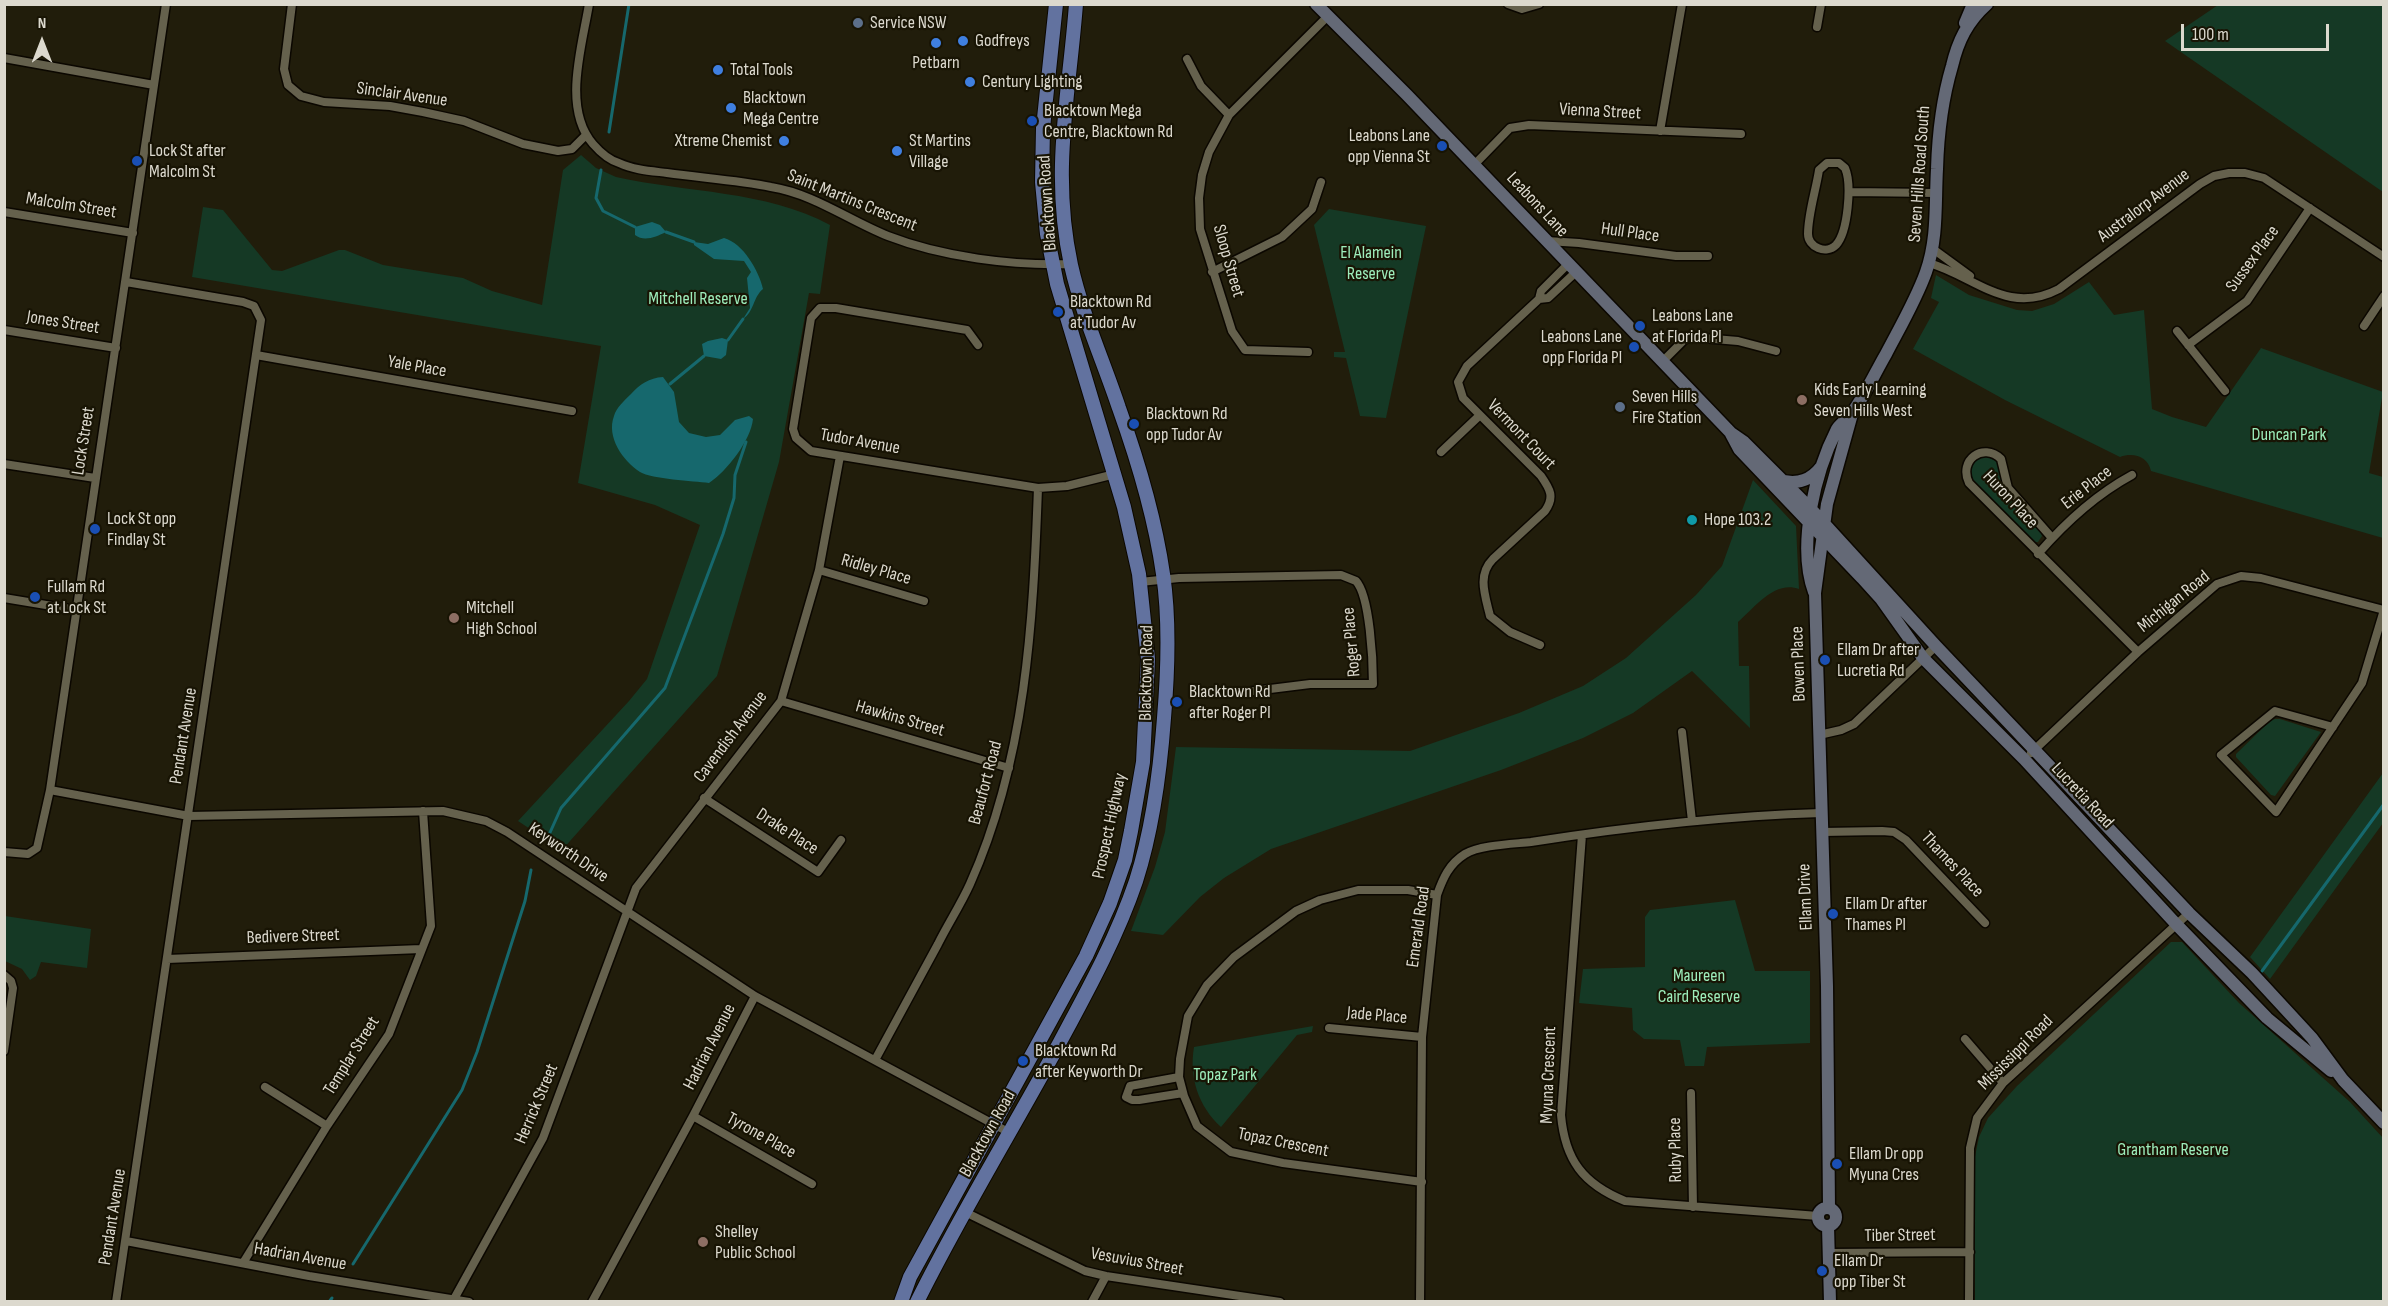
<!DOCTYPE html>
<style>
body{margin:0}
#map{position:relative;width:2388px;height:1306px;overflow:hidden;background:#211d0b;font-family:"Sofia Sans Condensed",sans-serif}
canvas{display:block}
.frame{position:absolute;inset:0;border:6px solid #dcd9ce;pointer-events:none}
.north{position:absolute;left:12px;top:12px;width:60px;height:60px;-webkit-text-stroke:4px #181404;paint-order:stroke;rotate:0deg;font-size:16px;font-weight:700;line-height:24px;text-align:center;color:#dcd9ce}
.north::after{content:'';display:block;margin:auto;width:21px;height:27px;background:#dcd9ce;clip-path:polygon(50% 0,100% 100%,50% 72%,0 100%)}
.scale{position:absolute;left:2181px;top:24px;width:148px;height:27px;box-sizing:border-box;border:3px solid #dcd9ce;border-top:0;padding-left:8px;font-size:18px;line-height:21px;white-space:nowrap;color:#dcd9ce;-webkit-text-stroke:4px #181404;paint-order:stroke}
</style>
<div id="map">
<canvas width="2388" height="1306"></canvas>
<div class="frame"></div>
<div class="north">N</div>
<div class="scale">100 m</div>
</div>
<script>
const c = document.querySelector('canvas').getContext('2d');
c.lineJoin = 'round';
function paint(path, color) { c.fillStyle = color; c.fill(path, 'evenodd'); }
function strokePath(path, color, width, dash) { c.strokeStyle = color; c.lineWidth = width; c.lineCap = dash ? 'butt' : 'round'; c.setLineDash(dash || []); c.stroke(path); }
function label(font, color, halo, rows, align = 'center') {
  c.font = font + ' "Sofia Sans Condensed",sans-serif'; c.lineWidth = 4.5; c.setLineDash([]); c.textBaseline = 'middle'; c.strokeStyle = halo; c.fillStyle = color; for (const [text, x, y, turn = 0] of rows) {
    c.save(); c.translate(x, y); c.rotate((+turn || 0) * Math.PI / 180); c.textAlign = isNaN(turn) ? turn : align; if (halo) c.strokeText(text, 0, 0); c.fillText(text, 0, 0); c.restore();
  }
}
const green = new Path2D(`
 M 2218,5 L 2383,5 L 2383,192 L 2165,41 Z
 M 581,155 L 596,168 L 616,177 C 687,193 765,190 830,225 L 820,294 L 809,293 L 779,462 L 717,676 L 562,850 L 518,821 L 629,701 L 647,679 L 700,525 L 655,505 L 578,483 L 601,346 L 192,277 L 203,207 L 223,210 L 272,270 L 282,271 L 339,250 L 345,250 L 383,265 L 463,278 L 492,291 L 542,305 L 563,170 Z
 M 1329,209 L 1426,226 L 1386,418 L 1360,416 L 1346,358 L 1334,357 L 1334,352 L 1345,352 L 1314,225 Z
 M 1936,275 L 1969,295 L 2017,310 L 2032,311 L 2054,304 L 2089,282 L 2114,315 L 2144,310 L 2152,409 L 2172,417 L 2206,427 L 2261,348 L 2383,392 L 2369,473 L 2383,477 L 2383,538 L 2151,471 C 2148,457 2134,452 2120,457 L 2005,400 L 1913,349 L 1939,302 L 1931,298 Z
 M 1986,456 L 1998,462 L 2002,484 L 2007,495 L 2041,533 L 2042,536 L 2038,542 L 2033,542 L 1971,480 L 1970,465 L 1972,462 Z
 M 1753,480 L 1796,526 L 1799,589 C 1775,580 1755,607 1738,622 L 1739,666 L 1749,666 L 1750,728 L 1692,671 L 1633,713 L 1583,738 L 1501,770 L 1271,849 L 1224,878 L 1200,897 L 1163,935 L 1131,931 L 1155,867 L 1165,832 L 1176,747 L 1410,751 L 1519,713 L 1583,686 L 1626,658 L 1696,595 L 1722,566 Z
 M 2275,719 L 2280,719 L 2321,732 L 2275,796 L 2271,795 L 2236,757 L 2236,754 L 2270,721 Z
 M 2383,773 L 2383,823 L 2270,979 L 2250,957 Z
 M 1735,900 L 1755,971 L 1810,971 L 1810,1043 L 1707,1047 L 1704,1066 L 1685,1066 L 1680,1040 L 1644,1039 L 1633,1030 L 1632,1008 L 1579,1003 L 1583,969 L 1645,967 L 1645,917 L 1650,910 Z
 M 5,916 L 91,929 L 87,968 L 41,962 L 36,976 L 30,980 L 22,969 L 5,961 Z
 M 2171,942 L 2182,942 L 2239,1003 L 2350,1102 L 2383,1138 L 2383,1301 L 1975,1302 L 1974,1161 L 1979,1137 L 1988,1118 L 2017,1086 Z
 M 1313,1026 L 1312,1032 L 1297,1035 L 1221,1127 C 1198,1106 1189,1077 1194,1047 Z`);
const water = new Path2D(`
 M 652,222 L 660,225 L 666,232 C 656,237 644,242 635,235 L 635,227 Z
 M 724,238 C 743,243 759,271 763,289 C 753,297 754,312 743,319 L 750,308 L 747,278 L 751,272 L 744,261 L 714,259 L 694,245 L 694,242 L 708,244 Z
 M 722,338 L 728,340 L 726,355 L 721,359 L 704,356 L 702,344 L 708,341 Z
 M 663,377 L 674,392 L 679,422 L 689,433 L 706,437 L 720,435 L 735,420 L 749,416 L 753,419 C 751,440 727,471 709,483 C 693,481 652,479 640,472 C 623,461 606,437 614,416 C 616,408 625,400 631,394 C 640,384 649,378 663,377 Z`);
const stream = new Path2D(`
 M 609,132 L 629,4
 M 601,170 L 596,198 L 603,211 L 635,227
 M 666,232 L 694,242
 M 728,340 L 743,319
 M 670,384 L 704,356
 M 548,837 L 561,808 L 665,688 L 723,534 L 734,498 L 735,475 L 746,442
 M 2262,971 L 2384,804
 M 353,1264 L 462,1090 L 477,1052 L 525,901 L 531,870
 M 329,1302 L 332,1298`);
const street = new Path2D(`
 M 292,4 L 284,69 L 288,85 L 301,96 L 324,102 L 390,106 L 423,112 L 464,121 L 523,144 L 558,151 L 572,149 L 586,135
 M 589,4 C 582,47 562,108 593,144 C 600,152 609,160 619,163 C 634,170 651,171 667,173 C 702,178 737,180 771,187 C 814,194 848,220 888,236 C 942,257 1013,266 1071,264
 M 1508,4 L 1522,9 L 1539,4
 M 1817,27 L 1821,4
 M 4,58 L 154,85
 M 1187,59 L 1201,86 L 1229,115
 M 1660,131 L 1682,4
 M 1827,163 L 1839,163 L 1845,168 C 1852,184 1848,232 1836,245 C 1826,255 1808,247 1808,234 C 1808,214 1816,190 1819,170 Z
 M 1474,165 L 1510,128 L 1529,125 L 1741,134
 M 1849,192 L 1936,193
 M 4,212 L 133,233
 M 1547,241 L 1579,243 L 1676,256 L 1708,256
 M 1933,249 L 1970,276
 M 1929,263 C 1976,277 2008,316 2059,289 L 2200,184 L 2214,176 L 2229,173 L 2245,173 L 2264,178 L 2384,257
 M 1212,272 L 1282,237 L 1312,209 L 1321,182
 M 1539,299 L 1548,298 L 1576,272
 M 2364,326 L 2384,296
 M 4,330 L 116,348
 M 2177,331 L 2225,391
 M 978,345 L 967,330 L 836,308 L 820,308 L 811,318 L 793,429 L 796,438 L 811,451 L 1038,488 L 1067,486 L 1115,474
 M 2188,345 L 2247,301 L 2310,208
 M 1308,352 L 1245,350 L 1232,331 L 1200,229 L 1199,198 L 1202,175 L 1209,152 L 1229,115 L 1328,16
 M 256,355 L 572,411
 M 1662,362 L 1684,340 L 1691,337 L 1738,341 L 1776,351
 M 1441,452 L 1479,416
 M 4,464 L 95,478
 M 2052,538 L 2008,488 L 2001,459 C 1983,442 1958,460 1969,483 L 2138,652
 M 2038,554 C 2064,524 2097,494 2132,475
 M 819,570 L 924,601
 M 1140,582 L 1179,578 L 1341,575 L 1356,581 C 1370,596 1373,662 1373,684 L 1310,684 L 1246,692
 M 4,598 L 76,610
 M 1540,645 L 1510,632 L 1490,616 C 1485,595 1477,575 1493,559 L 1545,511 C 1555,497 1550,489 1541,476 L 1463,398 L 1458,382 L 1467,366 L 1539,299 L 1541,291 L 1568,264
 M 781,701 L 1009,768
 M 1682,732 L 1692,821
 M 1819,735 L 1841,730 L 1854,724 L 1936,646
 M 2031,753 L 2138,652 L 2217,584 L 2241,576 L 2261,578 L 2384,610 L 2362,683 L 2276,812 L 2221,755 L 2275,711 L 2333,727
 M 50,790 L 189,816 L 443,811 L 486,821 L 507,832 L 755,996 L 1010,1133
 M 704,798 L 818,872 L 841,840
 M 1822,832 L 1882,831 L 1894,832 L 1906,840 L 1985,923
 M 1582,835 L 1561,1115 C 1565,1160 1583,1184 1625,1201 L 1818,1216
 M 4,852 L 28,854 L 37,848 L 50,790 L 166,4
 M 167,959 L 421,949
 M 4,975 L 11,981 L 13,988 L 4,1051
 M 1329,1028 L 1422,1037
 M 1965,1039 L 2003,1083
 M 875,1060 C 896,1021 917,982 938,944 C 948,924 961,904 970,884 C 1026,759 1033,623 1038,488
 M 1179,1077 L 1130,1086 L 1126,1097 L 1132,1100 L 1139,1100 L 1183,1093
 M 265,1087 L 327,1126
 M 1691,1093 L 1693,1207
 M 693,1116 L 812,1184
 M 1422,1182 L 1283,1163 L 1231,1152 L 1197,1126 L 1184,1096 L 1179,1077 L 1180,1059 L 1188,1016 L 1207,985 L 1234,957 L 1296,911 L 1320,900 L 1358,890 L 1408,890 L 1437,895
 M 965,1212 L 1085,1271 L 1106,1276 L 1280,1302
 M 126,1241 L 309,1276 L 469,1302
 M 1830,1253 L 1970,1252
 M 243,1263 L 327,1126 L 389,1034 L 431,926 L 423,811
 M 454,1299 L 543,1138 L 636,888 L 781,701 L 819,570 L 840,456
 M 116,1302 L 261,320 L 254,306 L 243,302 L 126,282
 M 592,1302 L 693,1116 L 755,996
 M 1092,1302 L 1106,1276
 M 1420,1302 L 1422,1037 L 1437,895 C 1443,878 1449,864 1465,854 C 1480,845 1513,844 1531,842 C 1627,827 1724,816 1821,813
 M 1969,1302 L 1970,1148 L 1977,1118 L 2003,1083 L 2189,913`);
const secondary = new Path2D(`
 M 1316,4 L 1407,95 L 1731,433 L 1744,442 L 1811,509 L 1936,646 L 2189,913 L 2252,973 L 2312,1038 L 2343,1080 L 2384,1123
 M 1965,23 L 1973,4
 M 1731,434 L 1739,449 L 1862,578 L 1881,599 L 1923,658 L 2024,759 L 2176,924 L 2267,1018 L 2331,1071
 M 1783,481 C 1799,484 1811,480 1821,467
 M 1814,592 C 1797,545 1815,472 1837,429 C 1841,423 1848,419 1852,413 C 1865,395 1875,373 1886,354 C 1900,327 1916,300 1926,272 C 1938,238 1935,204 1937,169 C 1938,134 1942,100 1952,66 C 1958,41 1967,22 1987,4
 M 1829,1208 L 1827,986 L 1815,593 L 1827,504 L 1852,414
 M1818 1217a9 9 0 1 1 18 0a9 9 0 1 1-18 0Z
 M 1828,1226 L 1830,1302`);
const primary = new Path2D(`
 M 901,1302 L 910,1277 L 1086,956 L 1110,903 L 1125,860 L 1131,831 L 1143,762 L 1148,659 L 1139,574 L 1124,507 L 1057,284 L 1047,234 L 1042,182 L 1043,128 L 1056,4
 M 917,1302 C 961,1213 1013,1129 1060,1042 C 1088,990 1117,937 1136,881 C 1153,828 1160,773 1164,718 C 1168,671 1170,621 1163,574 C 1155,518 1138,461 1119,408 C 1103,360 1082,314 1071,265 C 1051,172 1069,96 1076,4`);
const markers = [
 [858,23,6,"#5c6f8a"],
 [963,41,6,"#3f7fe0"],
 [936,43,6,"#3f7fe0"],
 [718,70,6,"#3f7fe0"],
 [970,82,6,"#3f7fe0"],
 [731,108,6,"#3f7fe0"],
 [1032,121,6,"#1a4fb4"],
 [784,141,6,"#3f7fe0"],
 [1442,146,6,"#1a4fb4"],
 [897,151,6,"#3f7fe0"],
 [137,161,6,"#1a4fb4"],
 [1058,312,6,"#1a4fb4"],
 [1640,326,6,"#1a4fb4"],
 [1634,347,6,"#1a4fb4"],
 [1802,400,6,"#8d6e63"],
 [1620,407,6,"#5c6f8a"],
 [1134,424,6,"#1a4fb4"],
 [1692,520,6,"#0f9aa8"],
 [95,529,6,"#1a4fb4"],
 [35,597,6,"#1a4fb4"],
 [454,618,6,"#8d6e63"],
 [1825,660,6,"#1a4fb4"],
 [1177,702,6,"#1a4fb4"],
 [1833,914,6,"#1a4fb4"],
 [1023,1061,6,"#1a4fb4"],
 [1837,1164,6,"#1a4fb4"],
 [703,1242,6,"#8d6e63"],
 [1822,1271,6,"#1a4fb4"]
];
const poiNames = [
 ["Service NSW",870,23],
 ["Godfreys",975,41],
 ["Petbarn",936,63,"center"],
 ["Total Tools",730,70],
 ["Century Lighting",982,82],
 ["Blacktown",743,98],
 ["Mega Centre",743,119],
 ["Blacktown Mega",1044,111],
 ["Centre, Blacktown Rd",1044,132],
 ["Leabons Lane",1430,136,"right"],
 ["opp Vienna St",1430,157,"right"],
 ["Xtreme Chemist",772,141,"right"],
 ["St Martins",909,141],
 ["Village",909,162],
 ["Lock St after",149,151],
 ["Malcolm St",149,172],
 ["Blacktown Rd",1070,302],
 ["at Tudor Av",1070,323],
 ["Leabons Lane",1652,316],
 ["at Florida Pl",1652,337],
 ["Leabons Lane",1622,337,"right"],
 ["opp Florida Pl",1622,358,"right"],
 ["Kids Early Learning",1814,390],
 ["Seven Hills West",1814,411],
 ["Seven Hills",1632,397],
 ["Fire Station",1632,418],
 ["Blacktown Rd",1146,414],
 ["opp Tudor Av",1146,435],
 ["Lock St opp",107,519],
 ["Findlay St",107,540],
 ["Hope 103.2",1704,520],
 ["Fullam Rd",47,587],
 ["at Lock St",47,608],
 ["Mitchell",466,608],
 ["High School",466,629],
 ["Ellam Dr after",1837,650],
 ["Lucretia Rd",1837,671],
 ["Blacktown Rd",1189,692],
 ["after Roger Pl",1189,713],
 ["Ellam Dr after",1845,904],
 ["Thames Pl",1845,925],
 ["Blacktown Rd",1035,1051],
 ["after Keyworth Dr",1035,1072],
 ["Ellam Dr opp",1849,1154],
 ["Myuna Cres",1849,1175],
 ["Shelley",715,1232],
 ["Public School",715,1253],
 ["Ellam Dr",1834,1261],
 ["opp Tiber St",1834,1282]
];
const streetNames = [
 ["Sinclair Avenue",402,95,8],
 ["Vienna Street",1600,112,3],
 ["Seven Hills Road South",1920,174,-86],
 ["Saint Martins Crescent",852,201,22],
 ["Blacktown Road",1048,203,-94],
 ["Leabons Lane",1537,205,47],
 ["Malcolm Street",71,206,9],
 ["Australorp Avenue",2144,206,-37],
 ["Hull Place",1630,233,8],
 ["Sussex Place",2253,259,-54],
 ["Sloop Street",1228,261,74],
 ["Jones Street",63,323,9],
 ["Yale Place",417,367,10],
 ["Vermont Court",1521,435,46],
 ["Lock Street",84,441,-81],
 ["Tudor Avenue",860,442,10],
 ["Erie Place",2087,488,-38],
 ["Huron Place",2010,500,47],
 ["Ridley Place",876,570,16],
 ["Michigan Road",2174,602,-39],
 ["Roger Place",1352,642,-95],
 ["Bowen Place",1799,664,-92],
 ["Blacktown Road",1147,673,-89],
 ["Hawkins Street",900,719,16],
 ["Pendant Avenue",184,736,-81],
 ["Cavendish Avenue",731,737,-53],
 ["Beaufort Road",986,783,-75],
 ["Lucretia Road",2082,796,47],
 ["Prospect Highway",1110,826,-78],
 ["Drake Place",787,832,33],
 ["Keyworth Drive",568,853,34],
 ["Thames Place",1952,865,47],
 ["Ellam Drive",1806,897,-92],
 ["Emerald Road",1419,927,-82],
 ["Bedivere Street",293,937,-2],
 ["Jade Place",1377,1016,5],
 ["Hadrian Avenue",710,1047,-63],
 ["Mississippi Road",2016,1053,-45],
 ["Templar Street",352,1056,-58],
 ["Myuna Crescent",1549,1075,-88],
 ["Herrick Street",537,1104,-67],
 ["Blacktown Road",988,1134,-61],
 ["Tyrone Place",761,1136,29],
 ["Topaz Crescent",1283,1143,11],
 ["Ruby Place",1676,1150,-91],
 ["Pendant Avenue",113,1217,-81],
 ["Tiber Street",1900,1236,-1],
 ["Hadrian Avenue",300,1257,10],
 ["Vesuvius Street",1137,1262,10]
];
const parkNames = [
 ["El Alamein",1371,253],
 ["Reserve",1371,274],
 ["Mitchell Reserve",698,299],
 ["Duncan Park",2289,435],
 ["Maureen",1699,976],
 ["Caird Reserve",1699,997],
 ["Topaz Park",1225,1075],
 ["Grantham Reserve",2173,1150]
];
paint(green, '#153925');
paint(water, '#16686d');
strokePath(stream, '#16686d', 3);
strokePath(street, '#0b0700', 11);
strokePath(secondary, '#0b0700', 15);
strokePath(primary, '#0b0700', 16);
strokePath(street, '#65614d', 8);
strokePath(secondary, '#646976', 12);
strokePath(primary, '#62729f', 14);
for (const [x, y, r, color] of markers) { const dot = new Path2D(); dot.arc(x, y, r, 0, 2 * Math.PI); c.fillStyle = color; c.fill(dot); strokePath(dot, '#181404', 2); }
label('18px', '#dcd9ce', '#181404', poiNames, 'left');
label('18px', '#dcd9ce', '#181404', streetNames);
label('18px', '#9dedbb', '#181404', parkNames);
</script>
